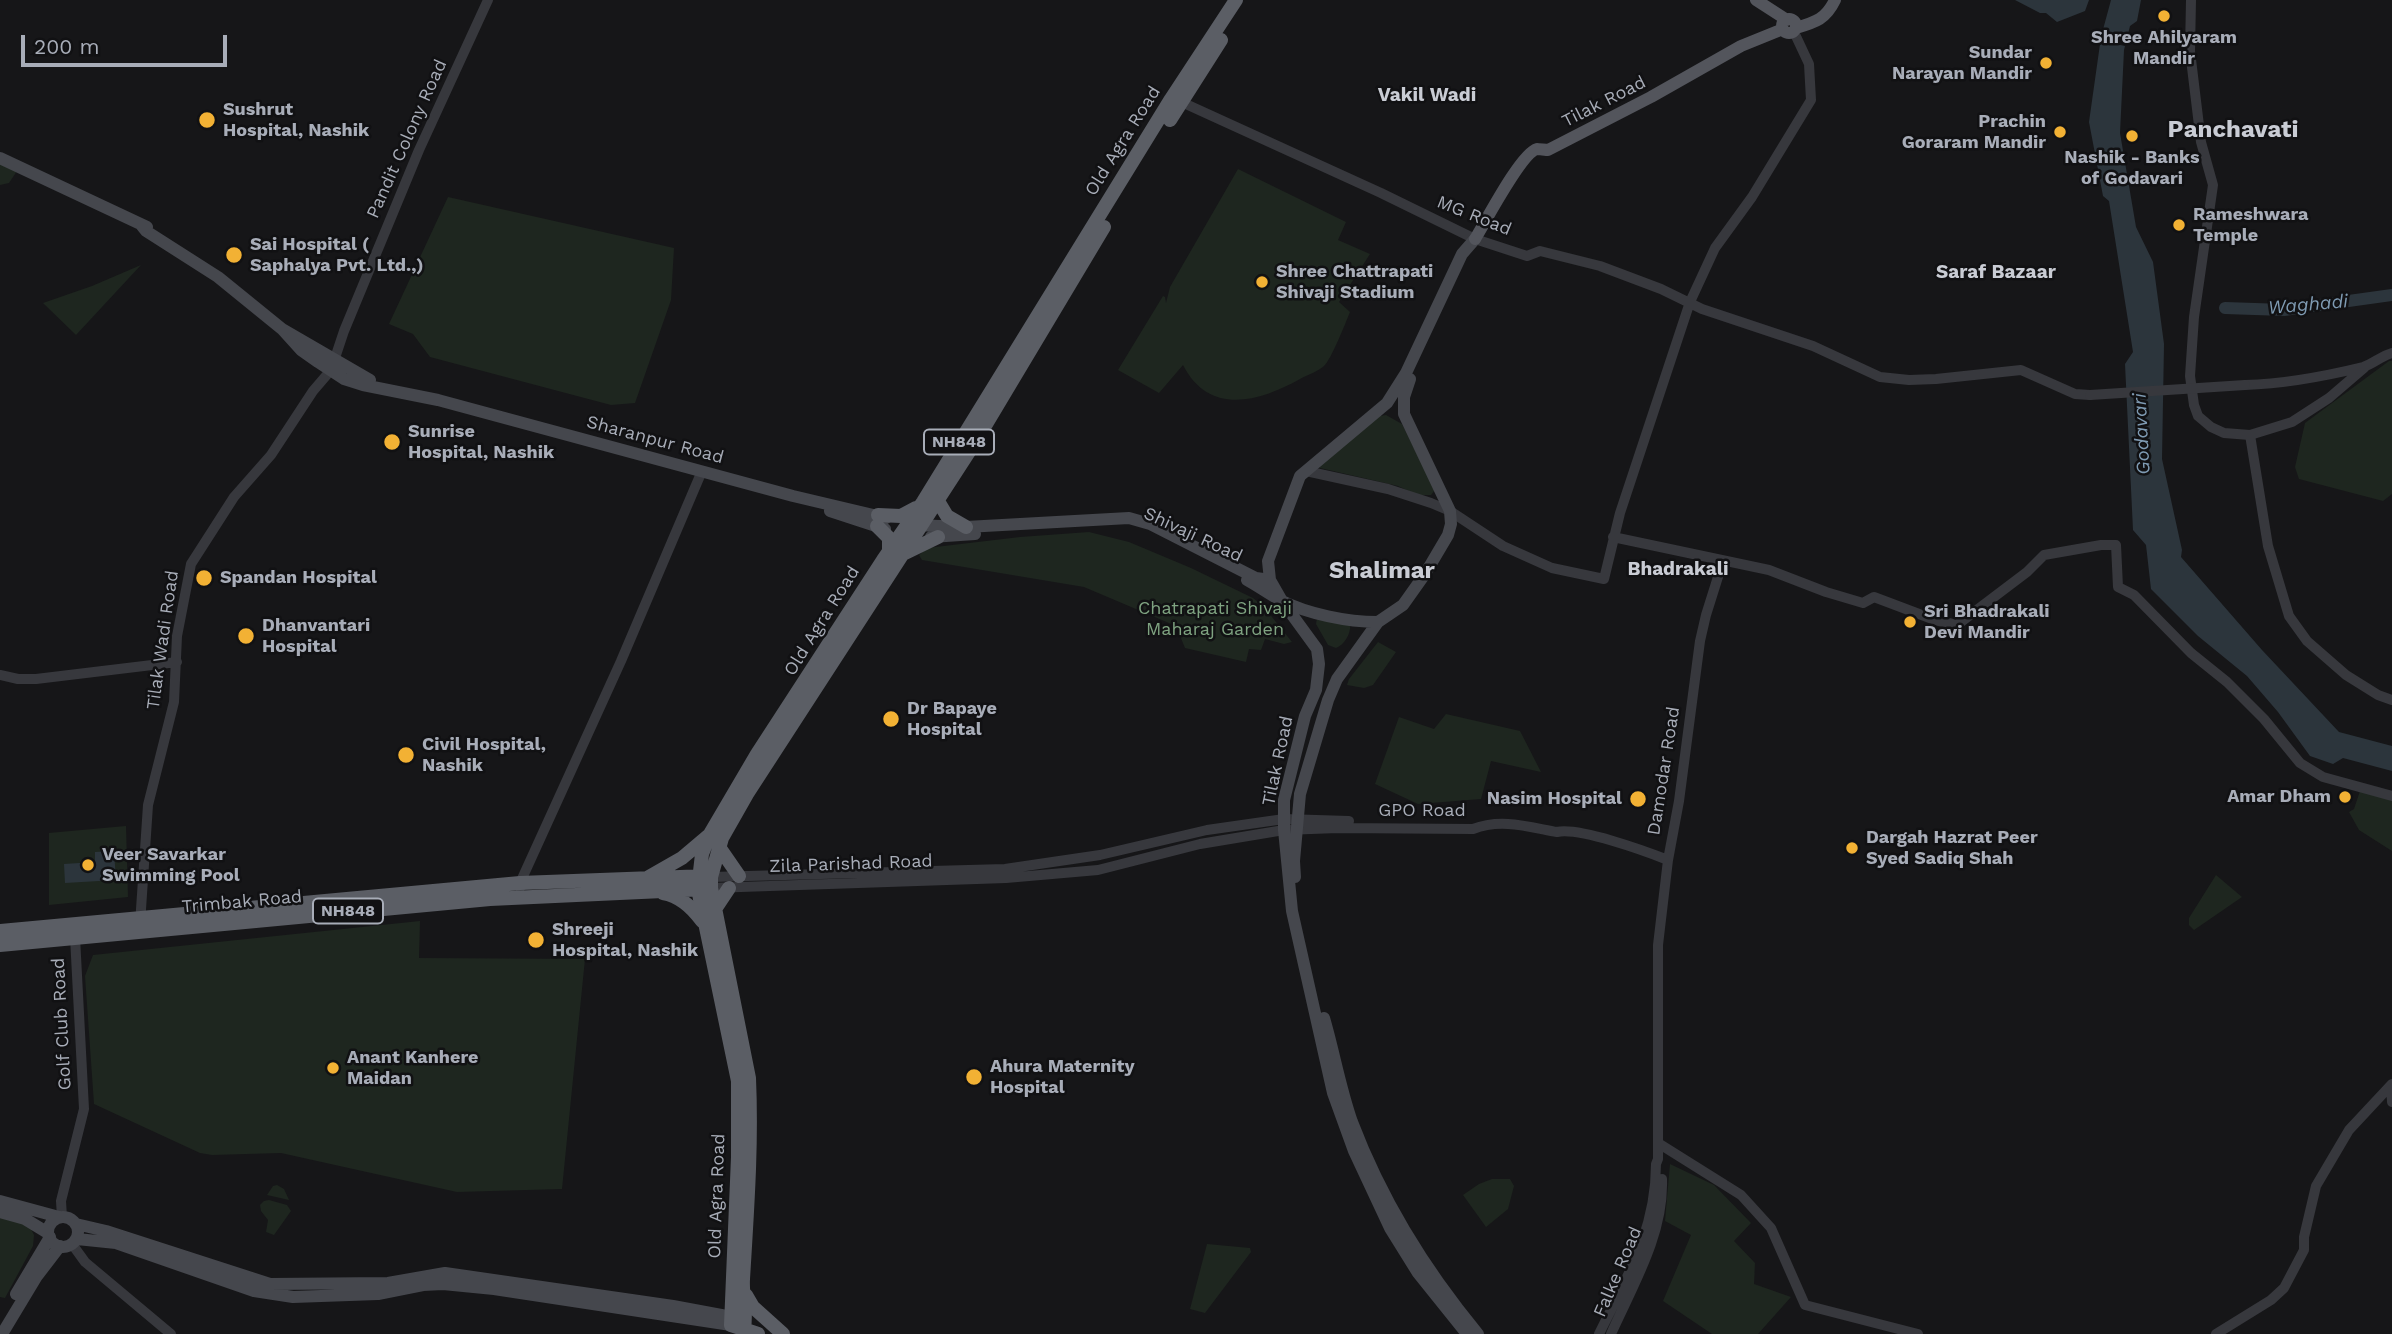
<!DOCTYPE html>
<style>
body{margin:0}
#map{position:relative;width:2392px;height:1334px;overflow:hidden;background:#161618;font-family:"Work Sans",sans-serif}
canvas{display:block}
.scale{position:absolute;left:21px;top:35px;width:206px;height:32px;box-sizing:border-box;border:4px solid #a8adb8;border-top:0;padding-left:9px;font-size:21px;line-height:24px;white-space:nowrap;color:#a8adb8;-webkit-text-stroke:5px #111113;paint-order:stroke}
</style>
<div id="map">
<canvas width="2392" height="1334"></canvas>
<div class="scale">200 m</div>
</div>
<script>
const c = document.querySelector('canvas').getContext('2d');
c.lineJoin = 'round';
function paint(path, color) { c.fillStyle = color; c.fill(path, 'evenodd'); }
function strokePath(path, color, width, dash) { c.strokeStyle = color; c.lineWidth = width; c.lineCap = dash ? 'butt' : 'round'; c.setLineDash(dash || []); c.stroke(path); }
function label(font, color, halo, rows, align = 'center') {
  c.font = font + ' "Work Sans",sans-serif'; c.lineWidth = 5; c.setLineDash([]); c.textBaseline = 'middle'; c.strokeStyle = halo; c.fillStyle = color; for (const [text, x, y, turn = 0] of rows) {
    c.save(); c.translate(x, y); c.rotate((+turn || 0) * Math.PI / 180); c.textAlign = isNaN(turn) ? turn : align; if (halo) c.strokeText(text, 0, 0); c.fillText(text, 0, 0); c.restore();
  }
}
const green = new Path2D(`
 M 0,163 L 17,171 L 9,183 L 0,185 Z
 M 1238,169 L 1346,222 L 1338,240 L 1370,254 L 1339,302 L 1350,312 C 1345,324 1332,358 1324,366 C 1319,371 1307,375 1300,379 C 1259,402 1209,416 1183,365 L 1159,393 L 1118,370 L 1163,296 L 1165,297 L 1166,303 L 1170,287 Z
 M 448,197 L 674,248 L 671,300 L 635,403 L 611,405 L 430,357 L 413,334 L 389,324 Z
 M 141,265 L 76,335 L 43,303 L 92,286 Z
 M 2389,361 L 2392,361 L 2392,494 L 2383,501 L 2299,479 L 2295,467 L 2305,423 Z
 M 1386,415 L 1402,424 L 1435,490 L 1431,495 L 1417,495 L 1398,486 L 1320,468 L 1316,463 L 1380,416 Z
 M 1089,532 L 1129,542 L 1191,568 L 1253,598 L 1264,607 L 1292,642 L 1284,644 L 1265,639 L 1261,650 L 1249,649 L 1246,662 L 1185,648 L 1176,626 L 1084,587 L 922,560 L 919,555 L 927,548 L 1020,537 Z
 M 1317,618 L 1350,625 C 1351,634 1344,645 1336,648 L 1328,645 L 1316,624 Z
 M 1378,642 L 1396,652 L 1373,685 L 1364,688 L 1347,685 L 1349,679 Z
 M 1446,714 L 1520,731 L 1541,772 L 1491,761 L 1481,799 L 1418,804 L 1375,784 L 1399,717 L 1434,729 Z
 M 2361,788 L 2392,798 L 2392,851 L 2359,830 L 2349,812 L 2354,809 Z
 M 126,826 L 128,897 L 49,905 L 49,833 Z
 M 2216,875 L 2242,897 L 2194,930 L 2189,925 L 2189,918 Z
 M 420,921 L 419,958 L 585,959 L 562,1189 L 457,1192 L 281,1153 L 212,1155 L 200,1153 L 94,1104 L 85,976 L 93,955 Z
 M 1670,1164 L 1714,1185 L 1751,1223 L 1734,1241 L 1755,1263 L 1754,1284 L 1791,1297 L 1758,1334 L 1712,1334 L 1663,1301 L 1691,1235 L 1665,1221 Z
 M 1492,1179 L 1510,1179 L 1514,1186 L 1508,1209 L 1486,1227 L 1463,1195 L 1479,1184 Z
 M 277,1185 L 284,1189 L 289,1200 L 267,1195 L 273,1186 Z
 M 269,1200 L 287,1205 L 291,1211 L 274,1235 L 266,1232 L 268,1220 L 261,1211 L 260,1205 L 264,1201 Z
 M 0,1217 L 29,1225 L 34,1235 L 33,1246 L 5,1298 L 0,1297 Z
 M 1207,1244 L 1250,1248 L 1251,1252 L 1205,1313 L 1190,1309 Z`);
const water = new Path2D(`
 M 2015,0 L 2089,0 L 2085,11 L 2057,22 L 2046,13 L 2040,13 Z
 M 2111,0 L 2141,0 L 2137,21 L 2130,26 L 2124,50 L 2120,133 L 2136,227 L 2153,262 L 2164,344 L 2162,459 L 2182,550 L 2181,557 L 2262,650 L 2339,732 L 2392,746 L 2392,771 L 2343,758 L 2333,764 L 2310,756 L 2278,712 L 2247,676 L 2198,636 L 2151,589 L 2146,545 L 2133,530 L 2125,364 L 2133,352 L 2109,201 L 2103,196 L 2089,122 L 2101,37 Z
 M 114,851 L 116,880 L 65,883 L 64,864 L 95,862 L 95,852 Z`);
const pier = new Path2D(`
 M 2102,32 L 2127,37 L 2125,46 L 2101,41 Z`);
const river = new Path2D(`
 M 2225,308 L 2284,310 L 2392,295`);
const tertiary = new Path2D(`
 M 2191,0 L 2190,51 L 2201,142 L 2213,185 L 2194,317 L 2190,376 L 2194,405 L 2198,416 L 2211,427 L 2224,433 L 2250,435 L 2268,546 L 2289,616 L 2307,641 L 2346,675 L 2378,695 L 2392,700
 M 1177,100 L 1381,193 L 1475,239 L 1527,256 L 1540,251 L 1600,266 L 1661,289 L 1702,309 L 1813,346 L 1880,377 L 1909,380 L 1936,379 L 2021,370 L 2075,394 L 2090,395
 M 2245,385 C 2282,384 2326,376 2363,367 C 2373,364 2381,356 2392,353
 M 2250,435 L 2292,422 L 2329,398 L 2364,368
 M 1306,471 L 1388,489 L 1431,503 L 1450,511 L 1503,546 L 1552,568 L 1604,579 L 1620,513 L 1690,302 L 1715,248 L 1752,197 L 1811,100 L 1809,64 L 1794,32
 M 1613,537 L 1769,570 L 1826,592 L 1863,603 L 1874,597 L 1935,620 L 1957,625 L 2027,572 L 2044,555 L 2101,545 L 2116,545 L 2118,587 L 2134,595 L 2191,653 L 2227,682 L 2264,719 L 2300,763 L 2323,777 L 2392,796
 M 0,675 L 18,679 L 36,679 L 177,662
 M 711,877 L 1005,869 L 1100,855 L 1207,830 L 1284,819 L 1349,821
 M 520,888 L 520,883 L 621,661 L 702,471
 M 711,888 L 1006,878 L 1098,870 L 1200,844 L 1284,830 L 1338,828 L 1473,829 C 1501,818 1529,827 1557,832 C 1579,827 1645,851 1668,860
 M 140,924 L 148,805 L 174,702 L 177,636 L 191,564 L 234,497 L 271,455 L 313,391 L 331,370 L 344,331 L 419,150 L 488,0
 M 2391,1085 L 2392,1102
 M 1658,1143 L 1741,1195 L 1771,1228 L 1805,1305 L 1918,1334
 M 62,1217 L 61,1201 L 84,1109 L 75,937
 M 72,1244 L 85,1262 L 171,1334
 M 1599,1334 C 1627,1277 1656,1230 1656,1164 L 1658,1159 L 1658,945 L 1668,860 L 1679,801 L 1700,641 L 1706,615 L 1723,561
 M 1611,1334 C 1633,1285 1664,1234 1662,1179
 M 2216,1334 L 2271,1300 L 2284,1288 L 2304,1250 L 2304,1237 L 2316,1186 L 2349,1130 L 2392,1084`);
const secondary = new Path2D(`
 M 0,158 L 147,227
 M 142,226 L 146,231 L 218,277 L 282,329 L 370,380
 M 282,329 L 301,350 L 318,362 L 344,379 L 363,385 L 438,400 L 793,496 L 886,518
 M 830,511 L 885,529
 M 914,525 L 966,527 L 1129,518 L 1150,524 L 1256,578 L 1270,580
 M 931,537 L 975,534
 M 1247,580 C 1258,586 1269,594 1280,600 C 1308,614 1347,622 1378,622
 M 1295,877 L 1294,861 L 1300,794 L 1328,700 L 1337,679 L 1378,622 L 1403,605 L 1425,574 L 1448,535 L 1451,524 L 1450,511 L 1404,414 L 1404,397 L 1410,379
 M 1324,1018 C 1334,1052 1340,1088 1352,1122 C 1382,1201 1424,1269 1478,1334
 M 0,1201 L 59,1217
 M 0,1212 L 25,1219 L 48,1233
 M48 1232a15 15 0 1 1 30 0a15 15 0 1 1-30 0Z
 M 76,1224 L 106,1231 L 270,1284 L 388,1283 L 445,1273 L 673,1306 L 732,1317
 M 77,1239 L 116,1243 L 254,1291 L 293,1297 L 378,1294 L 423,1285 L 443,1284 L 494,1289 L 731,1325
 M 16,1294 L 50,1237
 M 2,1334 L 37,1276 L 60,1246
 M 1467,1334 L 1418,1273 L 1390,1228 L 1354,1151 L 1333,1093 L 1292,911 L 1284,830 L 1284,800 L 1305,716 L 1316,690 L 1319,664 L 1317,649 L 1282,601 L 1270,580 L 1268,561 L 1300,476 L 1387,403 L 1406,373 L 1462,254 L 1475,239`);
const primary = new Path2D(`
 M 1756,0 L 1787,20
 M1782 26a7 7 0 1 1 14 0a7 7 0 1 1-14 0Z
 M 1796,28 C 1816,22 1826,19 1835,0
 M 1475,239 C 1485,223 1521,153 1537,149 C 1539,149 1546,150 1548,150 L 1651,97 L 1741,46 L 1783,29`);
const trunk = new Path2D(`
 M 1170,120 L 1221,40
 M 938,501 L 947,516 L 966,527
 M 878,515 L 901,516 L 916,508
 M 877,526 L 889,538 L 889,551
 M 905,553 L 938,537
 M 719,847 L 739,876
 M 647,878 L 682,858 L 708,836
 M 663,893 C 680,896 692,907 702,921
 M 715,909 L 729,888
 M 0,931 L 520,883 L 707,876
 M 0,945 L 490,899 L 706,889
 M 746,1295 L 753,1307 L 783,1334
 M 744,1328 C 747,1312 742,1296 743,1279 C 747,1212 752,1146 749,1078 L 711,888 L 711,877 L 722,838 L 747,794 L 976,441 L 1104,227
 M 758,1334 L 731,1325 L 738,1157 L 738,1081 L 698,889 L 702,854 L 710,834 L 757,754 L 883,560 L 923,502 L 1171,99 L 1236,0`);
const tertiaryBridge = new Path2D(`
 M 2090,395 L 2245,385`);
const markers = [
 [2164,16,7,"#f2b134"],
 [2046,63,7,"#f2b134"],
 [207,120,9,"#f2b134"],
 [2060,132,7,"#f2b134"],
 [2132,136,7,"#f2b134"],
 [2179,225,7,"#f2b134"],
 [234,255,9,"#f2b134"],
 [1262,282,7,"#f2b134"],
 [392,442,9,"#f2b134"],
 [204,578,9,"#f2b134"],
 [1910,622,7,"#f2b134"],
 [246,636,9,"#f2b134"],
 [891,719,9,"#f2b134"],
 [406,755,9,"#f2b134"],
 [2345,797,7,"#f2b134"],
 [1638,799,9,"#f2b134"],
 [1852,848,7,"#f2b134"],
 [88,865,7,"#f2b134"],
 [536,940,9,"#f2b134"],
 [333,1068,7,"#f2b134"],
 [974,1077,9,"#f2b134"]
];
const shields = [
 [959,442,70],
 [348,911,70]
];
const shieldNames = [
 ["NH848",959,442],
 ["NH848",348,911]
];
const poiNames = [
 ["Shree Ahilyaram",2164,38,"center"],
 ["Mandir",2164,59,"center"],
 ["Sundar",2032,53,"right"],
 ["Narayan Mandir",2032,74,"right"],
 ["Sushrut",223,110],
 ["Hospital, Nashik",223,131],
 ["Prachin",2046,122,"right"],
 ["Goraram Mandir",2046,143,"right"],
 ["Nashik - Banks",2132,158,"center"],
 ["of Godavari",2132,179,"center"],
 ["Rameshwara",2193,215],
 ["Temple",2193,236],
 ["Sai Hospital (",250,245],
 ["Saphalya Pvt. Ltd.,)",250,266],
 ["Shree Chattrapati",1276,272],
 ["Shivaji Stadium",1276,293],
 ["Sunrise",408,432],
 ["Hospital, Nashik",408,453],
 ["Spandan Hospital",220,578],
 ["Sri Bhadrakali",1924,612],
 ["Devi Mandir",1924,633],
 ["Dhanvantari",262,626],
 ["Hospital",262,647],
 ["Dr Bapaye",907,709],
 ["Hospital",907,730],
 ["Civil Hospital,",422,745],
 ["Nashik",422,766],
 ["Amar Dham",2331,797,"right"],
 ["Nasim Hospital",1622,799,"right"],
 ["Dargah Hazrat Peer",1866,838],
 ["Syed Sadiq Shah",1866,859],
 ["Veer Savarkar",102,855],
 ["Swimming Pool",102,876],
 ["Shreeji",552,930],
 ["Hospital, Nashik",552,951],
 ["Anant Kanhere",347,1058],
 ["Maidan",347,1079],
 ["Ahura Maternity",990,1067],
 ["Hospital",990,1088]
];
const streetNames = [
 ["Tilak Road",1604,102,-27],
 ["Pandit Colony Road",407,139,-66],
 ["Old Agra Road",1123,141,-58],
 ["MG Road",1474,216,22],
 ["Sharanpur Road",655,440,15],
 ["Shivaji Road",1193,535,25],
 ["Old Agra Road",822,621,-58],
 ["Tilak Wadi Road",163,640,-82],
 ["Tilak Road",1278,761,-78],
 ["Damodar Road",1664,771,-81],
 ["GPO Road",1422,811],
 ["Zila Parishad Road",851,864,-2],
 ["Trimbak Road",242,902,-5],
 ["Golf Club Road",62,1024,-93],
 ["Old Agra Road",717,1196,-88],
 ["Falke Road",1618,1272,-67]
];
const parkNames = [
 ["Chatrapati Shivaji",1215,609],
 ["Maharaj Garden",1215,630]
];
const neighbourhoodNames = [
 ["Vakil Wadi",1427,95],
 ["Saraf Bazaar",1996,272],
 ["Bhadrakali",1678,569]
];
const waterNames = [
 ["Waghadi",2308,305,-5],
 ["Godavari",2142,434,-93]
];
const districtNames = [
 ["Panchavati",2233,130],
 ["Shalimar",1382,571]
];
paint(green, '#1e261f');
paint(water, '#2c353c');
paint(pier, '#161618');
strokePath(river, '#2c353c', 12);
strokePath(tertiary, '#37383d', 10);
strokePath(secondary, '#45474d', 12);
strokePath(primary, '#53555c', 12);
strokePath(trunk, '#5b5e65', 14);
strokePath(tertiaryBridge, '#37383d', 10);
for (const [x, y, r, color] of markers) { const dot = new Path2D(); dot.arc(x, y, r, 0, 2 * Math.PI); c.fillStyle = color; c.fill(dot); strokePath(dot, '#111113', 2.5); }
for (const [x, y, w] of shields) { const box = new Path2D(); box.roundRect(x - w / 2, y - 12.5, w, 25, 5); c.fillStyle = '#111113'; c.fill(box); strokePath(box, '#a8adb8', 2); }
label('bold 16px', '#a8adb8', null, shieldNames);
label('bold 18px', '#a8adb8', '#111113', poiNames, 'left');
label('18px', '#a8adb8', '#111113', streetNames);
label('18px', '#7fa381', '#111113', parkNames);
label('bold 19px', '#c9ccd4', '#111113', neighbourhoodNames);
label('italic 19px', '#7f9bb3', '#111113', waterNames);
label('bold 24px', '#c9ccd4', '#111113', districtNames);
</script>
